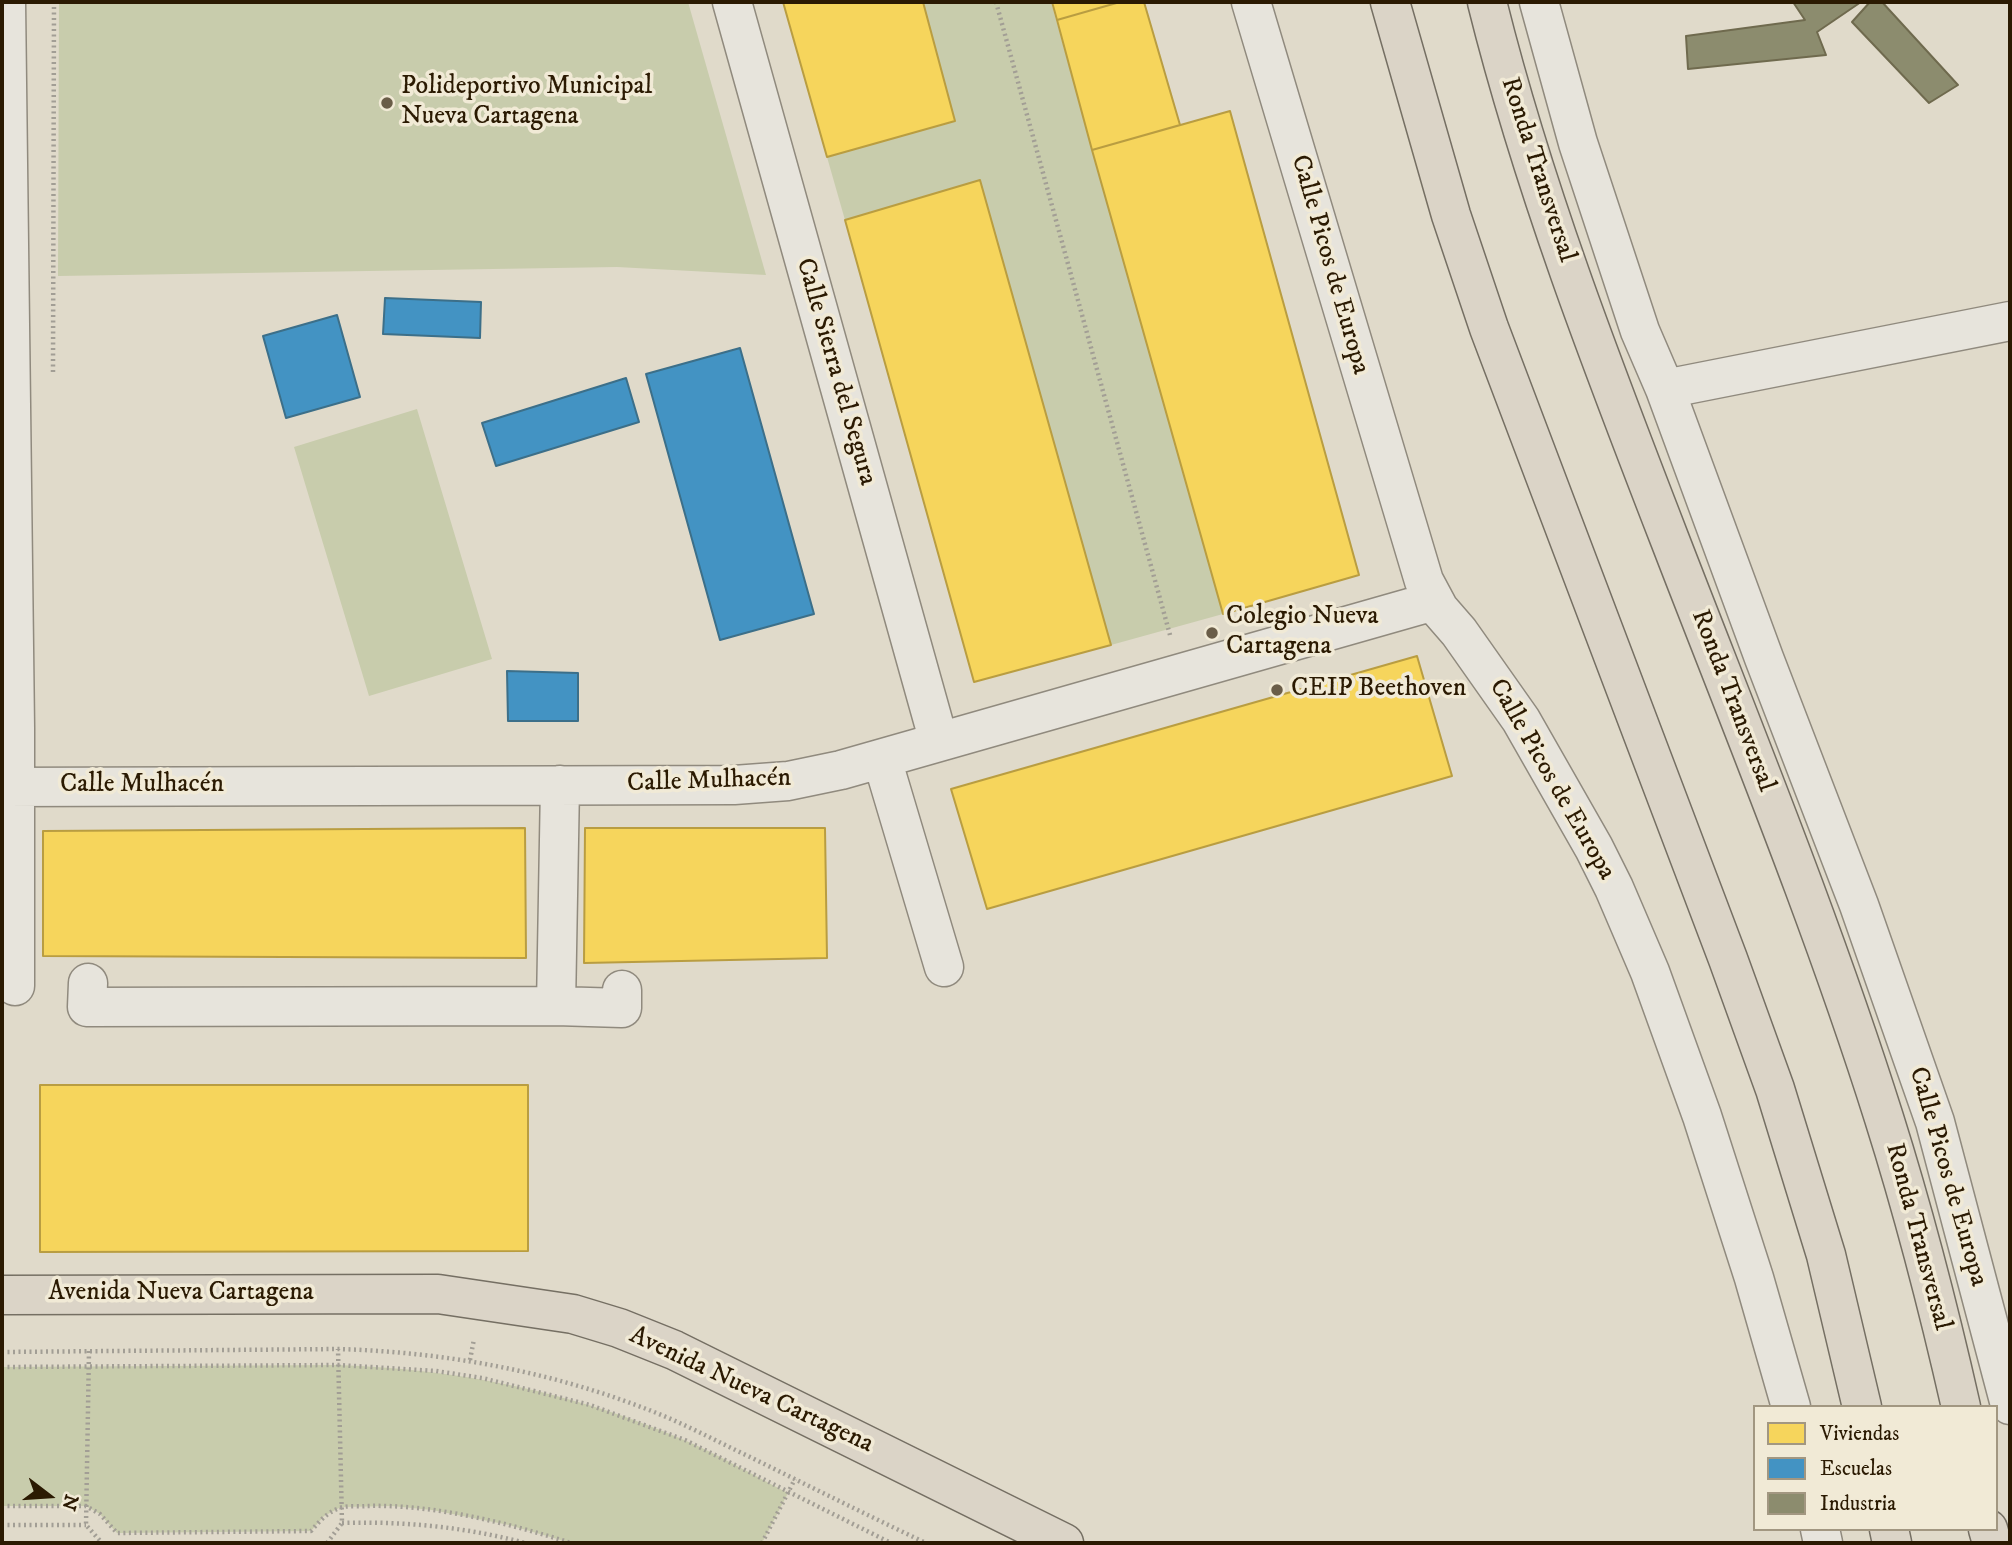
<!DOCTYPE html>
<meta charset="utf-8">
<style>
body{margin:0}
#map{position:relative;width:2012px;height:1545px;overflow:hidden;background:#e0daca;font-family:"IM FELL DW Pica",serif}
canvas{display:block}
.frame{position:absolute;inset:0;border:4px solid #2b1a02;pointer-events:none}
.legend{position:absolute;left:1753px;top:1405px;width:245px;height:126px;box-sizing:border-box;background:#f1ead6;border:2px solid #a29781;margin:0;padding:9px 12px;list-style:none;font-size:21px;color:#2b1a02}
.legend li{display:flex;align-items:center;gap:14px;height:35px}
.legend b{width:35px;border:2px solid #a29781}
.north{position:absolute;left:14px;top:1461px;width:70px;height:70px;-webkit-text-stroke:5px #f1ead6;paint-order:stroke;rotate:107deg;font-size:19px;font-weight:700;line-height:28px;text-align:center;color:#2b1a02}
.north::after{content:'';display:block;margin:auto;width:24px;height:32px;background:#2b1a02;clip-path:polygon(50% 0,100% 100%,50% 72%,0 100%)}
</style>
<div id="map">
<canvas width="2012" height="1545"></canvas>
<div class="frame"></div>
<ul class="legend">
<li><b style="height:19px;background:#f6d55c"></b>Viviendas</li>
<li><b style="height:19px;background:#4393c3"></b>Escuelas</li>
<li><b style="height:19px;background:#8c8c6e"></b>Industria</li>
</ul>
<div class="north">N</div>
</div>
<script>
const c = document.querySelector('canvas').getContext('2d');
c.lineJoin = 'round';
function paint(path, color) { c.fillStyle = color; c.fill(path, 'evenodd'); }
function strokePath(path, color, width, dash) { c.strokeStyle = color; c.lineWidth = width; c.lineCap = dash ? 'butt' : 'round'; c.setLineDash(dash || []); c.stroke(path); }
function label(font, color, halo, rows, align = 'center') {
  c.font = font + ' "IM FELL DW Pica",serif'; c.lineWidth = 7; c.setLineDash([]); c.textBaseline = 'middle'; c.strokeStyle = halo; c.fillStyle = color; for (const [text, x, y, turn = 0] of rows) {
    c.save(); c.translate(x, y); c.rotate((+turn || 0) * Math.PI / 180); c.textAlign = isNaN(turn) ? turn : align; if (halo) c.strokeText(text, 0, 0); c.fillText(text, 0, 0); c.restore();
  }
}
const green = new Path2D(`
 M 59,2 L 688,2 L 766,275 L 617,267 L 58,276 Z
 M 923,2 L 1051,2 L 1223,614 L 1111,645 L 980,181 L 845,220 L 827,157 L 955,121 Z
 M 417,409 L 492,659 L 369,696 L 294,447 Z
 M 338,1365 C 457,1369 574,1392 684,1440 C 719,1455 753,1475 788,1493 L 762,1543 L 571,1543 L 509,1525 L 432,1510 L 392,1506 L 341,1507 L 324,1516 L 311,1531 L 117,1533 L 100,1514 L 86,1506 L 2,1506 L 2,1367 Z`);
const homes = new Path2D(`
 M 783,2 L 923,2 L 955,121 L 827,157 Z
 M 1052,2 L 1120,2 L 1057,20 Z
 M 1120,2 L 1144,2 L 1180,125 L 1092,150 L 1057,20 Z
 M 1230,111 L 1359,575 L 1223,614 L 1092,150 Z
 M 980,180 L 1111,645 L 974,682 L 845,220 Z
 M 1417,656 L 1452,776 L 987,909 L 951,789 Z
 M 525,828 L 526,958 L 43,956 L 43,831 Z
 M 585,828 L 825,828 L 827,958 L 584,963 Z
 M 40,1085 L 528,1085 L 528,1251 L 40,1252 Z`);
const schools = new Path2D(`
 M 385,298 L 481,302 L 480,338 L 383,334 Z
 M 337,315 L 360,397 L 286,418 L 263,336 Z
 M 740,348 L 814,614 L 720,640 L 646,374 Z
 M 626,378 L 639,422 L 496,466 L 482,423 Z
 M 507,671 L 578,673 L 578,721 L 508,721 Z`);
const industry = new Path2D(`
 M 1793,2 L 1861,2 L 1817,32 L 1826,55 L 1688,69 L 1686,36 L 1805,20 Z
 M 1870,2 L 1882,2 L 1958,85 L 1929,103 L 1852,22 Z`);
const path = new Path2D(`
 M 996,2 L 1170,635
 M 53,372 L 54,2
 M 89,1351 L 86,1525 L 102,1543
 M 2,1352 L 338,1349 C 444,1352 549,1371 649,1410 C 683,1423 716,1441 750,1457 C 809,1486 867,1515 926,1543
 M 470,1360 L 474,1339
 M 2,1367 L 338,1365 L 436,1371 L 482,1378 L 590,1405 L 685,1440 L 891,1543
 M 2,1506 L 86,1506 L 100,1514 L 117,1533 L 311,1531 C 320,1521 327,1512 340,1508 C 348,1505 358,1507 366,1506 C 433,1504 508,1523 571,1543
 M 342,1523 C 403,1521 466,1527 525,1543
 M 2,1525 L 86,1525
 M 327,1543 L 342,1523 L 338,1349
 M 762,1543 L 795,1479`);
const minor = new Path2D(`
 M 6,2 L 15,728 L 15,986
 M 732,2 L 939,742
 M 1251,2 L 1424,581 L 1439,609 L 1459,632 L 1521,720 L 1594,848 L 1614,888 L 1650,972 L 1702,1116 L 1754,1278 L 1791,1407
 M 1539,2 L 1578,143 L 1640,331 L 1665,389 L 1764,658 L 1859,905 L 1935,1122 L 2010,1405
 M 1665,389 L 2010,321
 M 882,759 L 944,967
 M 2,787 L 734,785 L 788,781 L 841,770 L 1434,601
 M 88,983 L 87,1007 L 556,1006 L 622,1008 L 622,990
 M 556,1006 L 560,785
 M 1820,1529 L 1823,1543`);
const major = new Path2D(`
 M 2,1295 L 438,1294 L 573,1314 L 619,1328 L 674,1350 L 1064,1543`);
const highway = new Path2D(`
 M 1390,2 L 1451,215 L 1489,328 L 1728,959 L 1775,1089 L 1826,1255 L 1862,1407
 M 1487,2 C 1535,195 1608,380 1680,566 C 1751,749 1825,931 1884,1118 C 1914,1213 1939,1310 1961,1407
 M 1889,1529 L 1892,1543
 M 1988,1529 L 1992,1543`);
const markers = [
 [387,103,7,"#6a5d48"],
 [1212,633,7,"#6a5d48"],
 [1277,690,7,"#6a5d48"]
];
const poiNames = [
 ["Polideportivo Municipal",401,88],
 ["Nueva Cartagena",401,118],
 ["Colegio Nueva",1226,618],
 ["Cartagena",1226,648],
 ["CEIP Beethoven",1291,690]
];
const streetNames = [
 ["Ronda Transversal",1537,170,72],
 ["Calle Picos de Europa",1329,265,74],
 ["Calle Sierra del Segura",835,372,74],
 ["Ronda Transversal",1732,701,69],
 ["Calle Picos de Europa",1551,780,60],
 ["Calle Mulhacén",709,782,-2],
 ["Calle Mulhacén",142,786],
 ["Calle Picos de Europa",1947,1177,74],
 ["Ronda Transversal",1917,1237,75],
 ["Avenida Nueva Cartagena",181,1294],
 ["Avenida Nueva Cartagena",751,1391,25]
];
paint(green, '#c8ccac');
paint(homes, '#f6d55c');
strokePath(homes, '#b99d41', 2);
paint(schools, '#4393c3');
strokePath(schools, '#3c6f89', 2);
paint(industry, '#8c8c6e');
strokePath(industry, '#6f6a4e', 2);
strokePath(minor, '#908a7e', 41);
strokePath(major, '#756f63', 41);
strokePath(highway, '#756f63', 41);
strokePath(path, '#a29e95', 4.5, [2, 3.5]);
strokePath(minor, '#e7e4dc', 38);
strokePath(major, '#dbd4c7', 38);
strokePath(highway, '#dbd4c7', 38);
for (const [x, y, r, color] of markers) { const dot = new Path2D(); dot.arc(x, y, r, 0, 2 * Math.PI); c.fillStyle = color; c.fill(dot); strokePath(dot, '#f1ead6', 2.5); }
label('26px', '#2b1a02', '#f1ead6', poiNames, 'left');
label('26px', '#2b1a02', '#f1ead6', streetNames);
</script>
